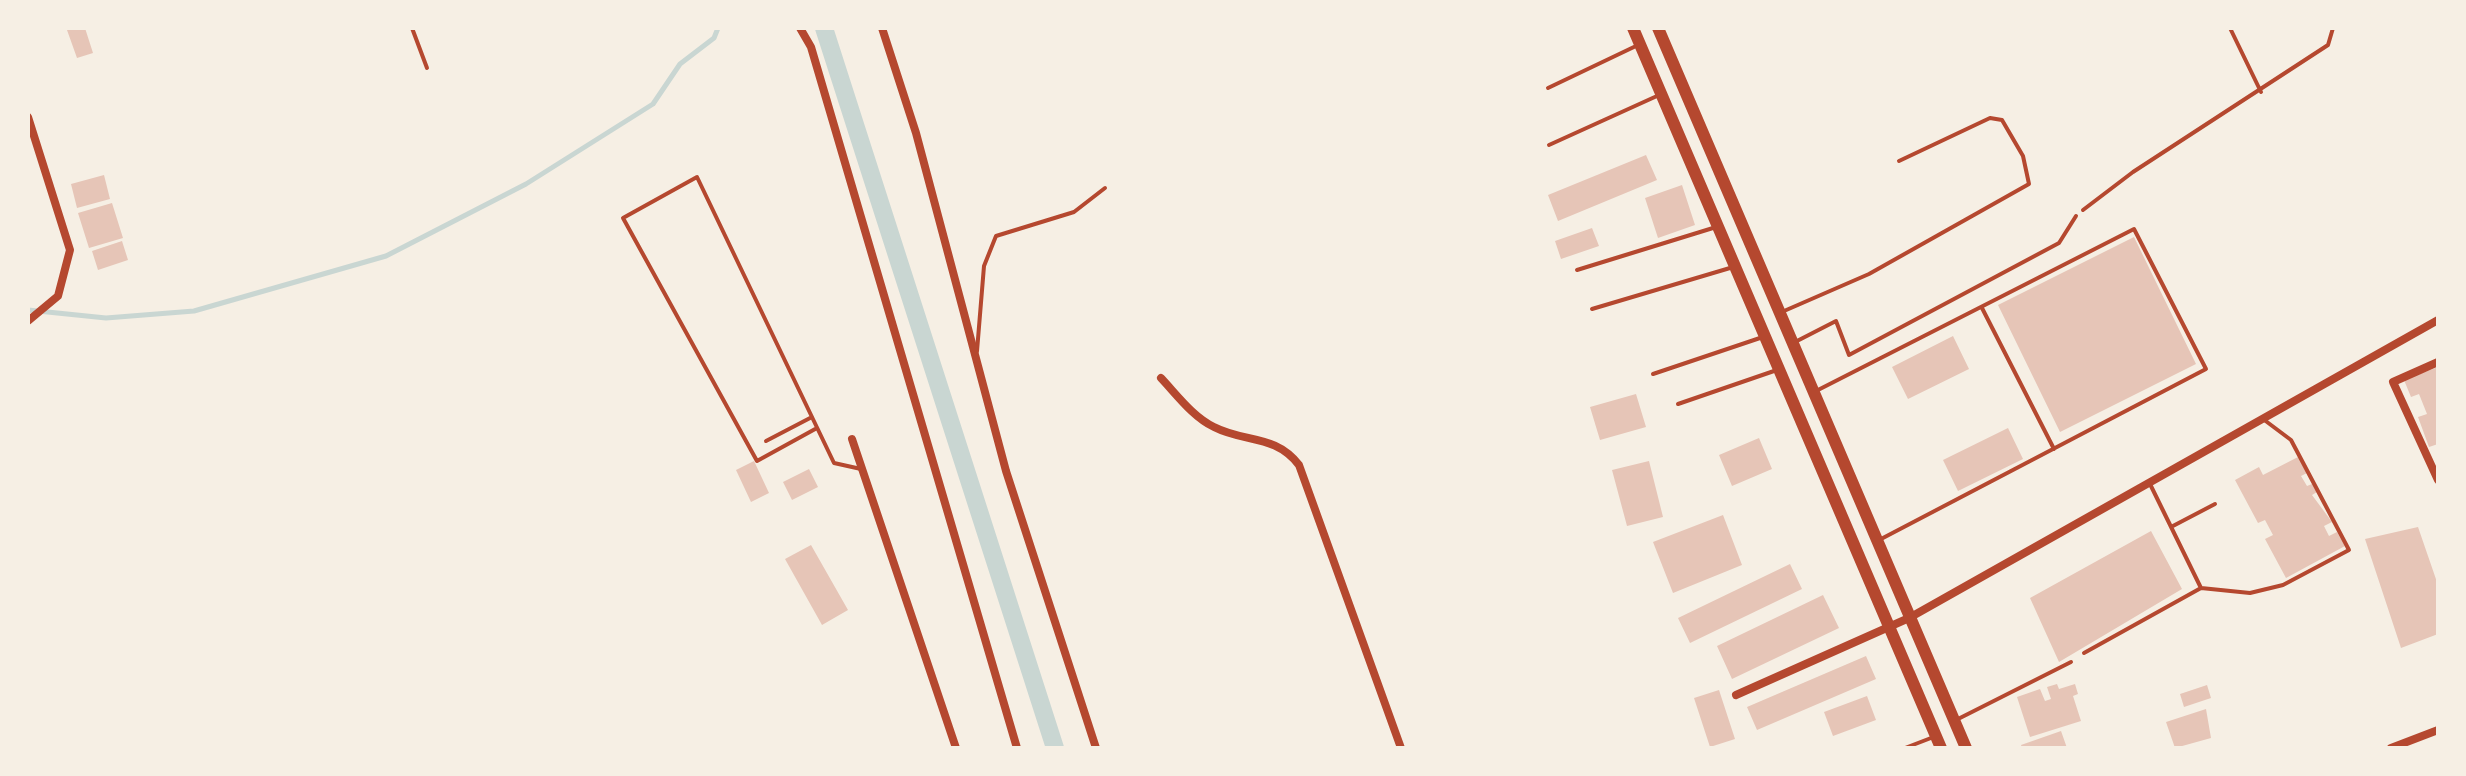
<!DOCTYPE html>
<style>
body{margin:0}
#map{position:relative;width:2466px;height:776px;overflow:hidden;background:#f6efe4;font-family:Figtree,sans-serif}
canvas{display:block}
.frame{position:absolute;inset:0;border:30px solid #f6efe4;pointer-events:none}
</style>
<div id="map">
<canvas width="2466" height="776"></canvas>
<div class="frame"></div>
</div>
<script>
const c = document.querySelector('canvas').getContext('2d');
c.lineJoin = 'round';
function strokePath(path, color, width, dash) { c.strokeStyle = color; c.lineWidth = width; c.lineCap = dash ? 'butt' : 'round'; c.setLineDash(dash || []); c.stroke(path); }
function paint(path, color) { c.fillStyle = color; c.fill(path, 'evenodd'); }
const stream = new Path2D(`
 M 28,310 L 106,318 L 194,311 L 386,256 L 526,184 L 653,104 L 680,64 L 714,38 L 718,28`);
const canal = new Path2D(`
 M 824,28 L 1055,748`);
const building = new Path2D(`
 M 85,28 L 93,53 L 77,58 L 67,30 Z
 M 1646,155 L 1657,180 L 1558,221 L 1548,195 Z
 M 104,175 L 110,199 L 77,208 L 71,184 Z
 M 1682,185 L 1695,225 L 1658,238 L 1645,198 Z
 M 112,203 L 123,238 L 89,248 L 78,213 Z
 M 1592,228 L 1599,246 L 1561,259 L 1555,241 Z
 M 2134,237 L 2196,364 L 2060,432 L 1998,305 Z
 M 122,241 L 128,260 L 98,270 L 92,251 Z
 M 1953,336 L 1969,369 L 1908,399 L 1892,367 Z
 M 2438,367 L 2438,444 L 2429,447 L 2418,417 L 2427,414 L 2419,394 L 2411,397 L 2404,380 Z
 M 1636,394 L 1646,427 L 1600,440 L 1590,407 Z
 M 2008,428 L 2023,459 L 1958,491 L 1943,460 Z
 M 1759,438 L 1772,469 L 1732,486 L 1719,455 Z
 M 2298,457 L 2307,473 L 2301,476 L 2307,486 L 2312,484 L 2317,492 L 2312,495 L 2332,522 L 2324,526 L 2329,536 L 2337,532 L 2345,546 L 2286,578 L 2265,539 L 2273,535 L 2265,520 L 2258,523 L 2235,480 L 2259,467 L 2263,475 Z
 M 754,461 L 769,493 L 751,502 L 736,470 Z
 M 1649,461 L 1663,517 L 1627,526 L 1612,470 Z
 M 809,469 L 818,487 L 792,500 L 783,482 Z
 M 1723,515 L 1742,565 L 1673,593 L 1653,542 Z
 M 2418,527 L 2438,585 L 2438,634 L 2401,648 L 2365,539 Z
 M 2151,531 L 2182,589 L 2059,662 L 2030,598 Z
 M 811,545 L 848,610 L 822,625 L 785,559 Z
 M 1790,564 L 1802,589 L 1690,643 L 1678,618 Z
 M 1823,595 L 1839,628 L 1732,679 L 1717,646 Z
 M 1866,656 L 1876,679 L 1757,730 L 1747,707 Z
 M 2057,684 L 2059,689 L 2075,684 L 2078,694 L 2073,696 L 2081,721 L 2030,737 L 2017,697 L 2040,689 L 2045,701 L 2051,699 L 2047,687 Z
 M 2207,685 L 2211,698 L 2184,707 L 2180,694 Z
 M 1719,690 L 1735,739 L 1710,747 L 1694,698 Z
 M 1867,696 L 1876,720 L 1833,736 L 1824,712 Z
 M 2206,709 L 2211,738 L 2175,748 L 2166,722 Z
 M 2061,731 L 2067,748 L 2022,748 L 2021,745 Z`);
const path = new Path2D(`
 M 412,28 L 427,68
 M 2230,28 L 2261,92
 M 2083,210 L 2133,172 L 2328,45 L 2333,28`);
const service = new Path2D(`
 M 1548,88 L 1636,46
 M 1549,145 L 1657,96
 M 1577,270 L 1713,228
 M 1982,308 L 2054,449
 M 1592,309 L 1730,268
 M 1784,311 L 1869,274 L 2029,184 L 2023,156 L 2002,120 L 1990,118 L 1899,161
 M 1797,341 L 1836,321 L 1849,355 L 2059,243 L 2076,216
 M 977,351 L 984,266 L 996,236 L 1074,212 L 1105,188
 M 1653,374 L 1760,338
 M 1816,391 L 2134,229 L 2206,369 L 1881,539
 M 1678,404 L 1774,371
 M 817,428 L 757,461 L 623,218 L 697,177 L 834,463 L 861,469
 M 766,441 L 812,417
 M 2150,484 L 2201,588
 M 2171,527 L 2215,504
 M 2084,653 L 2201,588 L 2250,593 L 2283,585 L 2349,550 L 2291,440 L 2263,419
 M 1958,719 L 2071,662
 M 1905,748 L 1931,738`);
const minor = new Path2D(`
 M 800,28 L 811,47 L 1017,748
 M 882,28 L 916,133 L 1006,471 L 1096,748
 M 28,117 L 70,250 L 58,296 L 28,321
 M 2438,362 L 2393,382 L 2438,480
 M 1161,378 C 1177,395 1193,417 1214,427 C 1245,443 1275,434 1299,465 L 1401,748
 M 852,439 L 956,748
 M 1736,695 L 1909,618 L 2438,320
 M 2391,748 L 2438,730`);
const primary = new Path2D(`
 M 1633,28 L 1941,748
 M 1658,28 L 1966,748`);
strokePath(stream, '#c9d6d2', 5);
strokePath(canal, '#c9d6d2', 18);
paint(building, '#e6c5b7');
strokePath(path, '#b5482f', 4);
strokePath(service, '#b5482f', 4);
strokePath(minor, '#b5482f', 8);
strokePath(primary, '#b5482f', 12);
</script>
